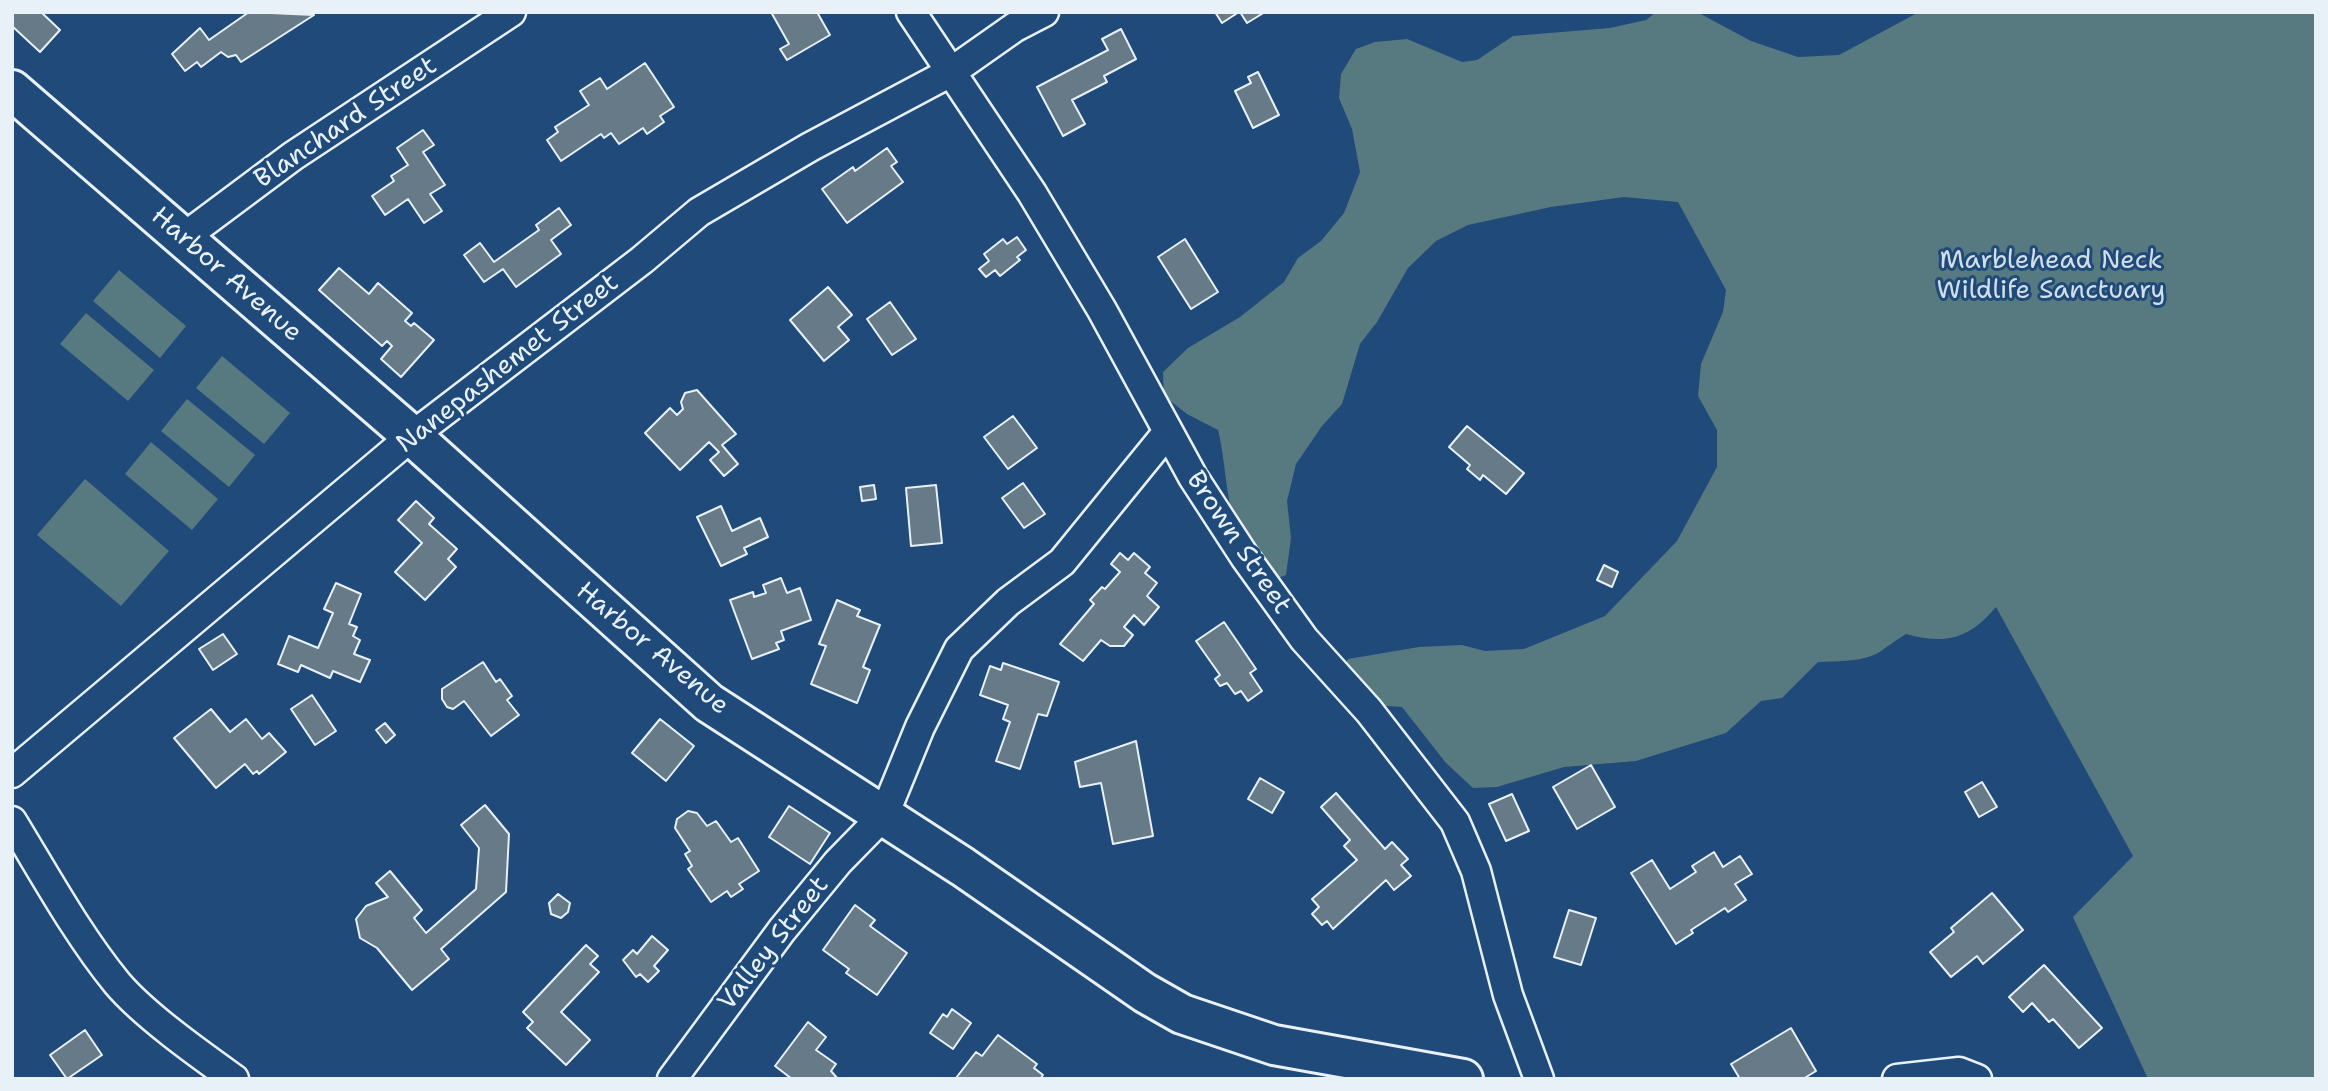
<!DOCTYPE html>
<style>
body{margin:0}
#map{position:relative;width:2328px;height:1091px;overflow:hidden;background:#1f4a7a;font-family:"Shantell Sans",sans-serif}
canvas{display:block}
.frame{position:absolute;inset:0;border:14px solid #e8f1f8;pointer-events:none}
</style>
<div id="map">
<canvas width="2328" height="1091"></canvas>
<div class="frame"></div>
</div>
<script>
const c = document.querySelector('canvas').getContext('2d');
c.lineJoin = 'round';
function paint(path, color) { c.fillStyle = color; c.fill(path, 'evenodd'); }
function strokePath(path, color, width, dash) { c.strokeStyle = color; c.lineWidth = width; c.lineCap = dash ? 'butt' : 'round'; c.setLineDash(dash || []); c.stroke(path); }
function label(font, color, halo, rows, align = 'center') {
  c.font = font + ' "Shantell Sans",sans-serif'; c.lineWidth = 6; c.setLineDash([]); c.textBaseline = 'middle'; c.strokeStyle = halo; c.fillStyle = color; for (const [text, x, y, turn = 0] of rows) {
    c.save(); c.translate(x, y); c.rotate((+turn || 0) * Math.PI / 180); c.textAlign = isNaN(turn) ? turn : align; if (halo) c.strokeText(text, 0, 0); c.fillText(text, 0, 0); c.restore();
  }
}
const green = new Path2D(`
 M 1656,12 L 1697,12 L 1751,41 L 1798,57 L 1839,55 L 1919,12 L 2316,12 L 2316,1079 L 2148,1079 L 2073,917 L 2133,856 L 1996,607 C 1969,639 1946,645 1906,634 C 1897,639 1881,652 1874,655 C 1857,662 1836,661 1818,662 L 1782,698 L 1761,701 L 1726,733 L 1636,761 L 1564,767 L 1497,787 L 1473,788 L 1446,763 L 1402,707 L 1373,705 L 1343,668 L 1348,659 L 1419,647 L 1462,645 L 1485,651 L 1524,649 L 1605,616 L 1677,541 L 1717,467 L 1717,430 L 1698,396 L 1701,364 L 1723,312 L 1726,290 L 1678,202 L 1624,197 L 1551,207 L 1468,225 L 1436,241 L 1408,268 L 1377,322 L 1360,344 L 1342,404 L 1322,426 L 1296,464 L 1287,501 L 1291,538 L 1286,575 L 1272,580 C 1262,568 1249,555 1242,541 C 1225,507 1227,467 1218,430 L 1187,414 L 1164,396 L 1163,372 L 1188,348 L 1240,317 L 1284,282 L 1298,258 L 1321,241 L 1344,213 L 1360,172 L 1352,129 L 1339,98 L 1341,74 L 1356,49 L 1375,42 L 1407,39 L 1462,62 L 1477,60 L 1513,36 L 1610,28 L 1646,20 Z
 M 119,270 L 186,326 L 160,358 L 93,301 Z
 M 86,313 L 154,370 L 128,401 L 60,344 Z
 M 222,356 L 290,413 L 264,444 L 196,388 Z
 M 187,399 L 255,455 L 229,487 L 161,431 Z
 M 151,442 L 218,499 L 192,530 L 125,474 Z
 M 85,479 L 169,551 L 121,606 L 37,535 Z`);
const building = new Path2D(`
 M 12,12 L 41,12 L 60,30 L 40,52 L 12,26 Z
 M 249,12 L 314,15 L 241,62 L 236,55 L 228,57 L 221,52 L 201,67 L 197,62 L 185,71 L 172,54 L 200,28 L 209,40 Z
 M 771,12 L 817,12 L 830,35 L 787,60 L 780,49 L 789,44 Z
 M 1215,12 L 1239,12 L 1222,23 Z
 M 1240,12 L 1265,12 L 1247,23 Z
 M 1121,29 L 1136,59 L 1104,76 L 1107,82 L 1072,100 L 1085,124 L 1063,136 L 1037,87 L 1108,50 L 1102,39 Z
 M 645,63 L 674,107 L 660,116 L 664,122 L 647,134 L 643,128 L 619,144 L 611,133 L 604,138 L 601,134 L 561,161 L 547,140 L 558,132 L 555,127 L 589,105 L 580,91 L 600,78 L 607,89 Z
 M 1258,72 L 1279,115 L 1253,128 L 1235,91 L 1251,83 L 1248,77 Z
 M 423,130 L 434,145 L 423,152 L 445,185 L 430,194 L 442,211 L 424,223 L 408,199 L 385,215 L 372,196 L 394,181 L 391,176 L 408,165 L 397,148 Z
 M 887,148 L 897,162 L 891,166 L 903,182 L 847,223 L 822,189 L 853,167 L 855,171 Z
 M 559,208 L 571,225 L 551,240 L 561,254 L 516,287 L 503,269 L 484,282 L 464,255 L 480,243 L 494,262 L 539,230 L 536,225 Z
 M 1017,237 L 1026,250 L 1017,257 L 1020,260 L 1000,276 L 995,270 L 986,277 L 979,269 L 989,261 L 984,254 L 1003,239 L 1007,244 Z
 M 1185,239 L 1218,292 L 1191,309 L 1158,257 Z
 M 339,268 L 369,294 L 378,283 L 412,313 L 405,321 L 411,326 L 414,323 L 434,340 L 401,377 L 381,359 L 392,346 L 387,341 L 382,346 L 319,290 Z
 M 828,287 L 852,315 L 838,327 L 849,340 L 824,361 L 790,320 Z
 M 890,302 L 916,339 L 892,355 L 867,319 Z
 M 697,390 L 736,434 L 722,445 L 738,464 L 724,476 L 710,460 L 719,452 L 709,442 L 680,470 L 645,433 L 670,408 L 677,415 L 683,409 L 681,402 L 685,393 Z
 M 1013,416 L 1037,448 L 1008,469 L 984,437 Z
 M 1467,426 L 1524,473 L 1506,494 L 1483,475 L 1480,480 L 1467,469 L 1470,465 L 1449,447 Z
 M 1023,483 L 1045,514 L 1024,528 L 1002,498 Z
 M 874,485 L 876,499 L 862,501 L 860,487 Z
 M 936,485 L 942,543 L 911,546 L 906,488 Z
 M 416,501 L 434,518 L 429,524 L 457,549 L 448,559 L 456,567 L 425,600 L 395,572 L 422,543 L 398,520 Z
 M 721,506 L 732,531 L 760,518 L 768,537 L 744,548 L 747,554 L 721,566 L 697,517 Z
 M 1120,553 L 1128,560 L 1134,553 L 1150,567 L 1145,573 L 1157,583 L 1147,596 L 1159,607 L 1144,625 L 1134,615 L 1124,627 L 1133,635 L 1124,646 L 1110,646 L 1101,640 L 1083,661 L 1060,644 L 1094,604 L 1090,600 L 1102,587 L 1105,589 L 1120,572 L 1111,564 Z
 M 1604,565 L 1618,572 L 1612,587 L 1597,580 Z
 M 781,578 L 787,593 L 800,588 L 811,620 L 781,631 L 784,640 L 776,643 L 779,649 L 752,659 L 730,600 L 753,592 L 754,597 L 766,593 L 763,585 Z
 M 336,583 L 361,594 L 349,624 L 357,627 L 353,636 L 360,640 L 354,654 L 370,660 L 360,682 L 333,671 L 330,678 L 301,665 L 298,672 L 278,664 L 289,636 L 318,648 L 333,613 L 324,609 Z
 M 837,600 L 860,610 L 857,616 L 880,625 L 863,667 L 870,670 L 857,703 L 811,684 L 826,646 L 819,644 Z
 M 1224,622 L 1256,669 L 1250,673 L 1262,691 L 1248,701 L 1241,691 L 1235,694 L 1227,683 L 1220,686 L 1215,679 L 1220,675 L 1196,641 Z
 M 223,634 L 237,654 L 213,670 L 199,649 Z
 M 483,662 L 496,682 L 500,679 L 512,696 L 507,700 L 519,715 L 491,736 L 464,701 L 453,709 L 447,707 L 442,699 L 442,689 Z
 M 1003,663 L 1059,682 L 1047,716 L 1038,714 L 1020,769 L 996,761 L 1010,722 L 1003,719 L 1008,705 L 980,695 L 990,666 L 1001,670 Z
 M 312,695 L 336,731 L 315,745 L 291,709 Z
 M 211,709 L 230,732 L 246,719 L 262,739 L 269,733 L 286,752 L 259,774 L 257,771 L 253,774 L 245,764 L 216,788 L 174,738 Z
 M 660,719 L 694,746 L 666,781 L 632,753 Z
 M 385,723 L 395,735 L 386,743 L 376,730 Z
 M 1136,741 L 1153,836 L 1113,844 L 1101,783 L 1080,787 L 1075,762 Z
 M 1591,765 L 1615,807 L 1577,829 L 1553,787 Z
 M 1260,778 L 1284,792 L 1272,813 L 1248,799 Z
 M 1982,782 L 1997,807 L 1979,817 L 1965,792 Z
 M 1336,793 L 1385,849 L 1392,842 L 1408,859 L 1401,865 L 1411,876 L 1394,890 L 1386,880 L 1333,929 L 1327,921 L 1322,925 L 1312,914 L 1319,907 L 1312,899 L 1357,860 L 1344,846 L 1350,840 L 1321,807 Z
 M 1512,794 L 1529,831 L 1506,841 L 1489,804 Z
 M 485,805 L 509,834 L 506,892 L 441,949 L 449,959 L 412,990 L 377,948 L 360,938 L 356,919 L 366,906 L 388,897 L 376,883 L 390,871 L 422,910 L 414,918 L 426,933 L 476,889 L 479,848 L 461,825 Z
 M 789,806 L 830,833 L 810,864 L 769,837 Z
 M 688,811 L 697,813 L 707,826 L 716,821 L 731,842 L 738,838 L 759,871 L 739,884 L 743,889 L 731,897 L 727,891 L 711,902 L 688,869 L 692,866 L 685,854 L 690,851 L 675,828 L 677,819 Z
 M 1714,852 L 1723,867 L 1740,856 L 1752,874 L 1735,884 L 1746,900 L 1728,912 L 1725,908 L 1691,930 L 1693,933 L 1676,944 L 1631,873 L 1652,860 L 1670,889 L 1696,872 L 1692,866 Z
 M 1992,893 L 2023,930 L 1983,964 L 1977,956 L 1951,977 L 1930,952 L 1954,932 L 1951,928 Z
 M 558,894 L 570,903 L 568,912 L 561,918 L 551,914 L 549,903 Z
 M 855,905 L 875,920 L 870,926 L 907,953 L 877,995 L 846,973 L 849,969 L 823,950 Z
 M 1569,910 L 1596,918 L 1581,965 L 1554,957 Z
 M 652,936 L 668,950 L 654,966 L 659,971 L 648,982 L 640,974 L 636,977 L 623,960 L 633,950 L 637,954 Z
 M 586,945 L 598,956 L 590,964 L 599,972 L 561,1012 L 590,1040 L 566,1065 L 527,1028 L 533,1022 L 523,1012 Z
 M 2044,965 L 2102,1028 L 2079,1048 L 2053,1019 L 2049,1022 L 2032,1003 L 2023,1012 L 2009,997 Z
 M 952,1009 L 971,1023 L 953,1049 L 930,1033 L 943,1014 L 947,1017 Z
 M 808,1022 L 826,1037 L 816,1050 L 836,1064 L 831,1071 L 838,1079 L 792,1079 L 775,1066 Z
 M 1791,1028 L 1816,1071 L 1803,1079 L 1740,1079 L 1731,1064 Z
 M 85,1030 L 102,1055 L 67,1079 L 50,1055 Z
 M 998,1035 L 1037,1064 L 1034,1068 L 1043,1075 L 1040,1079 L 956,1078 L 976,1052 L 982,1056 Z`);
const street = new Path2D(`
 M 911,12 L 1032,193 L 1102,310 L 1193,477 L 1245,557 L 1304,639 L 1369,711 L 1455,822 L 1476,871 L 1508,995 L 1539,1079
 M 183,238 L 293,156 L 511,12
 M 12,773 L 412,436 L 642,260 L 699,212 L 810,147 L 951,72 L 1015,27 L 1044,12
 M 12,821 C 45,875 77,934 117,983 C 144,1015 199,1054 234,1079
 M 672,1079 L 782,930 L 838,862 L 884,815 L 920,727 L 959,649 L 1008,602 L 1062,562 L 1167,433
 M 1897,1079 L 1959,1072 L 1977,1079`);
const secondary = new Path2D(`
 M 12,90 L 412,436 L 709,703 L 963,867 L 1145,993 L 1182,1014 L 1274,1045 L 1463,1079`);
const streetNames = [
 ["Blanchard Street",346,123,-34],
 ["Harbor Avenue",226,275,41],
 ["Nanepashemet Street",508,364,-38],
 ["Brown Street",1238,543,56],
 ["Harbor Avenue",652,649,40],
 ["Valley Street",774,944,-52]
];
const parkNames = [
 ["Marblehead Neck",2051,261],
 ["Wildlife Sanctuary",2051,291]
];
paint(green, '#567a7f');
paint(building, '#677a88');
strokePath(building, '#e8f1f8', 2);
strokePath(street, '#e8f1f8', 33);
strokePath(secondary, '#e8f1f8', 44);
strokePath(street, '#1f4a7a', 28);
strokePath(secondary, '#1f4a7a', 38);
label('26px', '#e8f1f8', '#1f4a7a', streetNames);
label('26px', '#d2dfe6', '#1f4a7a', parkNames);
</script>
